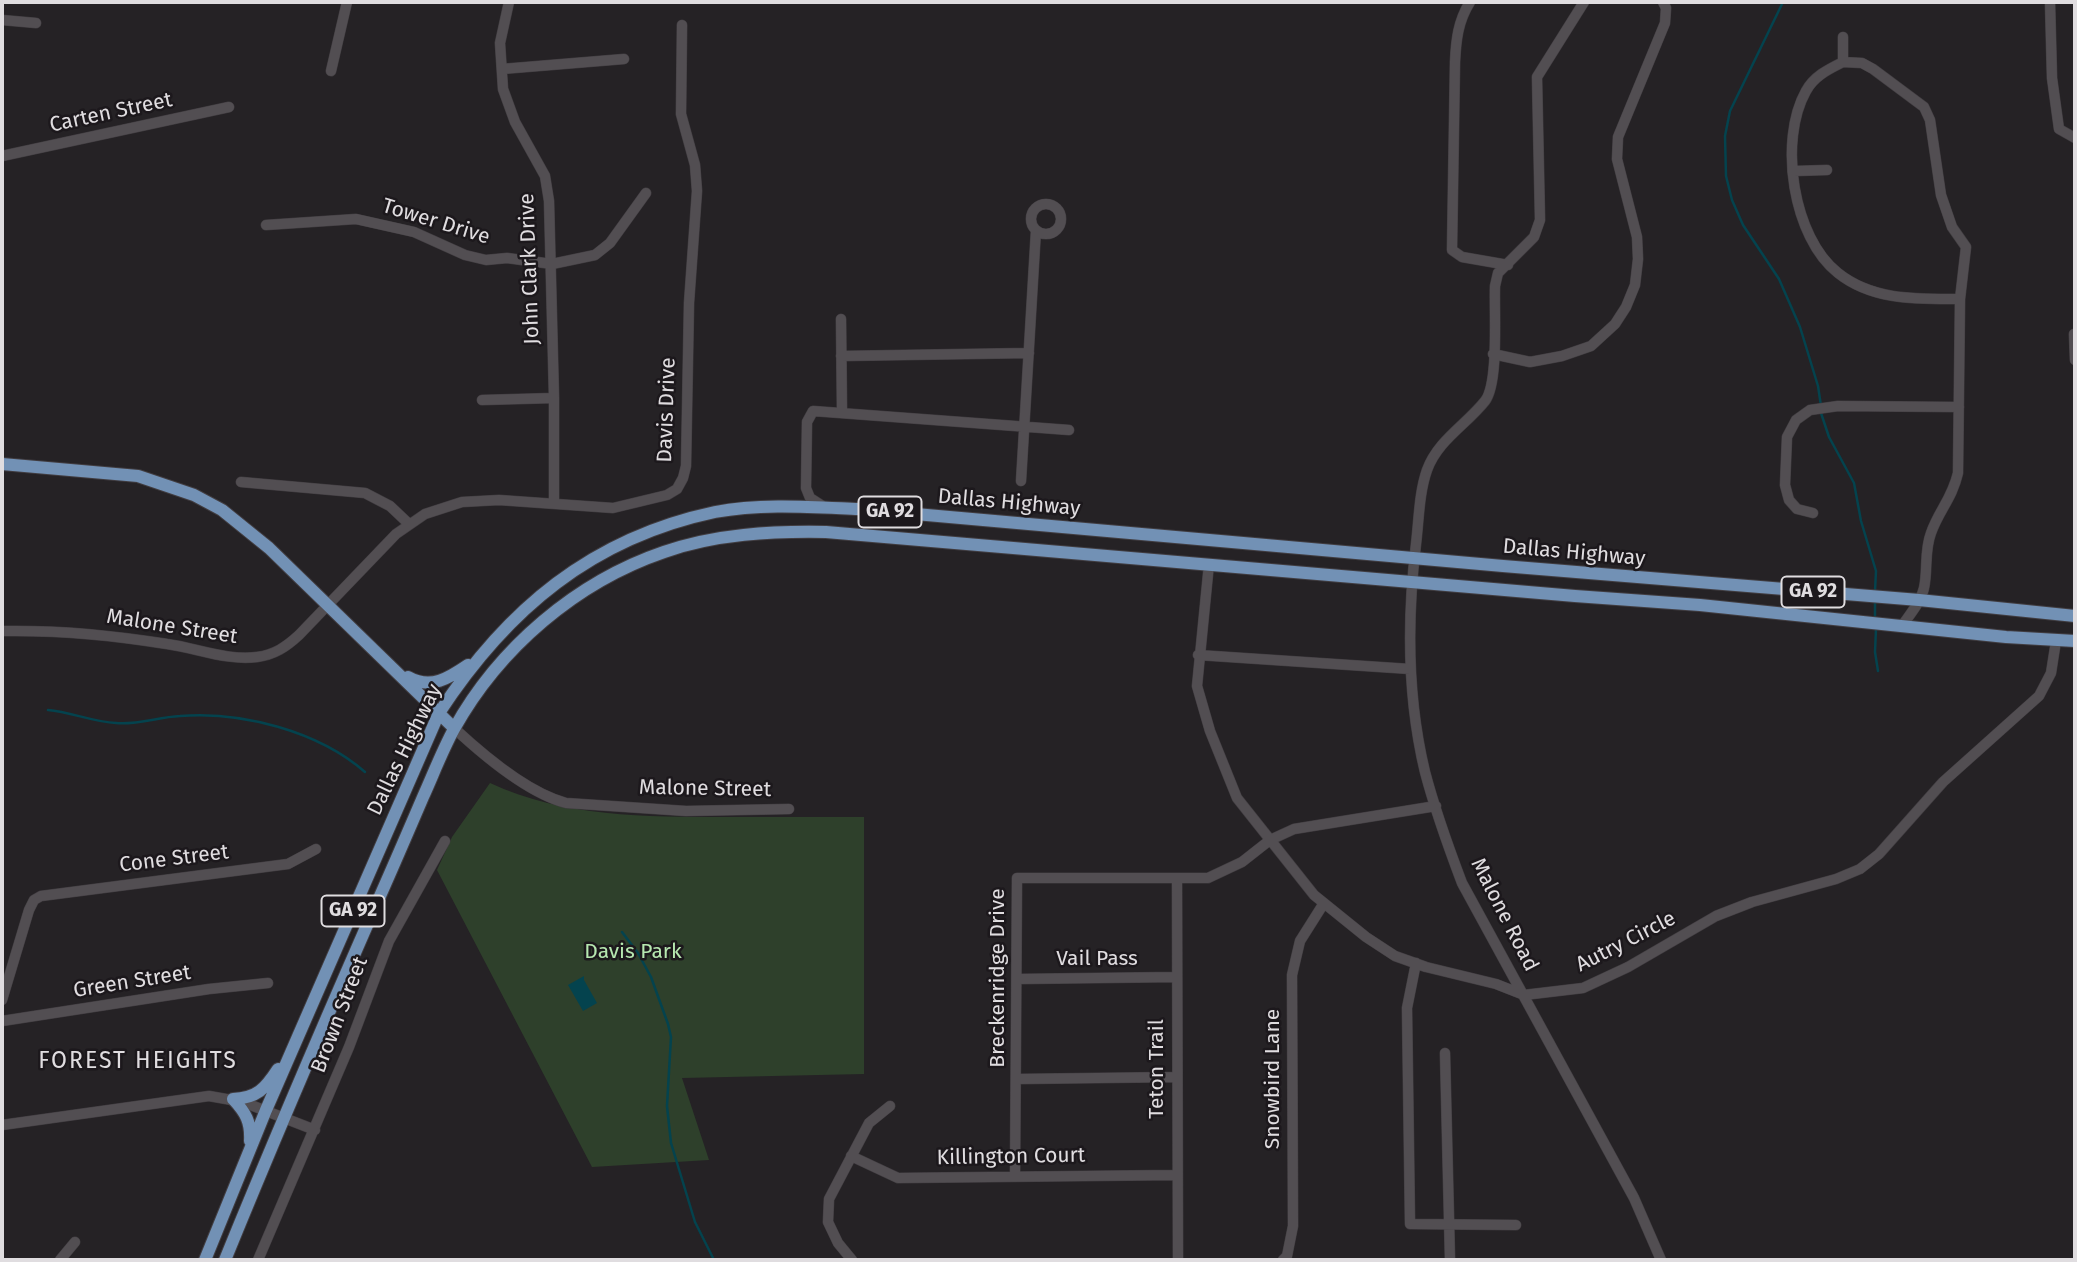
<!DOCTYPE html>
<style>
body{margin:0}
#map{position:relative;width:2077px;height:1262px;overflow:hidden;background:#252225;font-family:"Fira Sans",sans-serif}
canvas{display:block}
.frame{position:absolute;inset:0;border:4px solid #e0dde0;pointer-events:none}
</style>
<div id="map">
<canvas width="2077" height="1262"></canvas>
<div class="frame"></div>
</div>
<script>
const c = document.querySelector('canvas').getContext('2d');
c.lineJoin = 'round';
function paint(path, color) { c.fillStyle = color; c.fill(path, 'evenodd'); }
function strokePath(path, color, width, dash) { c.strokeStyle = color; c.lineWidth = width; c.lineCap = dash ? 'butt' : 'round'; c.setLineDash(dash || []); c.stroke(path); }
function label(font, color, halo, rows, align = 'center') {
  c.font = font + ' "Fira Sans",sans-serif'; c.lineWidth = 5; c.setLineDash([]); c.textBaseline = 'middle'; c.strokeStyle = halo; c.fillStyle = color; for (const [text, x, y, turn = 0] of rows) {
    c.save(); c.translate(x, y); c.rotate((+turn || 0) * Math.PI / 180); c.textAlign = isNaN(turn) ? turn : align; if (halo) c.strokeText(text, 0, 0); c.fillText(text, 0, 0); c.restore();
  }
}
const green = new Path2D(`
 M 490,783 C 563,817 646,817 725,817 C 771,817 818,817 864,817 L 864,1074 L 682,1078 L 709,1160 L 592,1167 L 437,870 L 452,837 Z`);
const water = new Path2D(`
 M 584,976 L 584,980 L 597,1003 L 583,1011 L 568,985 Z`);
const stream = new Path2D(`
 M 1783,2 L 1730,111 L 1725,136 L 1726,176 L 1732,200 L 1743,225 L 1779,279 L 1800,327 L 1818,386 L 1821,406
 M 1821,413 L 1829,437 L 1854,483 L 1861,521 L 1876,571 L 1875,591
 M 1875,601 L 1875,619
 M 1876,629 L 1875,652 L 1878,671
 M 48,710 C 71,712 93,722 116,723 C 138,725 158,717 180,716 C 241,711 318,731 365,772
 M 622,932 L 638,953 L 651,977 L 668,1024 L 671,1037 L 667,1106 L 671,1143 L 695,1222 L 714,1260`);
const minor = new Path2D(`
 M 509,2 L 500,43 L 503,89 L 515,122 L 545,176 L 549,201 L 554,398 L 554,503
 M 1470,2 C 1458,21 1456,40 1455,62 L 1452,250 L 1462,257 L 1508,265
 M 1584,2 L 1537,77 L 1540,220 L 1534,237 L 1498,273 L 1495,286 C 1494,312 1499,383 1485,401 C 1466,425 1438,440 1427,470 C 1419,493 1419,519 1416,544 C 1407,619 1407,697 1425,772 C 1435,810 1448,846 1462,883 L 1634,1198 L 1661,1260
 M 2050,2 L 2052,78 L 2059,129 L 2075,138
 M 2,20 L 36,23
 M 1843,37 L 1843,62
 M 1843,62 L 1862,63 L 1873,69 L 1924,107 L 1930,120 L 1941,195 L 1952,227 L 1966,247 L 1960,299 C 1918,299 1873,301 1838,273 C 1793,238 1778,141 1806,91 C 1814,76 1829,69 1843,62 Z
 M 502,69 L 624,59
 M 331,71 L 347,2
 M 2,156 L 229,107
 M 1794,171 L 1827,170
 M1031 219a15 15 0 1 1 30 0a15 15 0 1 1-30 0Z
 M 266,225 L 356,219 L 414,232 L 465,255 L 486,260 L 507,258 L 552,264 L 595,255 L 610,243 L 646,193
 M 841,319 L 842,413
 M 2074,334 L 2075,360
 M 1493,354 L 1530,362 L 1562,356 L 1591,346 L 1615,324 L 1626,307 L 1635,285 L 1638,259 L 1637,237 L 1617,159 L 1618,137 L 1665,23 L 1666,8 L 1663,2
 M 841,356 L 1029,353
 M 482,400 L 554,398
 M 1021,481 L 1036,230
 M 241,482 L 365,493 L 390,506 L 409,524
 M 824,507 L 810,498 L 806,488 L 807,422 L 813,411 L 1069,430
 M 1813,513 L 1797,509 L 1789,500 L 1785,485 L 1787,437 L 1796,420 L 1810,410 L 1838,406 L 1959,407
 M 1209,564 L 1197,686 L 1210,731 L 1237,798 L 1314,895 L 1366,937 L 1395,956 L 1426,967 L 1496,984 L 1524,995 L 1583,988 L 1628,967 L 1716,916 L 1752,902 L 1836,879 L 1860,869 L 1879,854 L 1943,782 L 2039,696 L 2051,673 L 2056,641
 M 1902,626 C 1910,614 1921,602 1924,588 C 1928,570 1924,551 1931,533 C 1939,510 1952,499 1958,473 L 1960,299
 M 2,631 C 57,630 112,635 167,644 C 197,648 227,661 257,657 C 274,655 286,647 299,635 L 396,534 L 425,514 L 462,502 L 499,500 L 613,508 L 667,495 L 677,489 L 683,478 L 686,466 L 689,303 L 697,191 L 695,165 L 681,114 L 682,25
 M 1198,655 L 1410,669
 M 454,728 C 483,755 528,793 566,803 L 686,811 L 789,809
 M 1177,878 L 1178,1260
 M 1416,963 L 1407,1008 L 1410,1224 L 1516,1225
 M 1017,979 L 1177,977
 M 2,1000 L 29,910 L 34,900 L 41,896 L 288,864 L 316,849
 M 2,1021 L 209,989 L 268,983
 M 1445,1053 L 1450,1260
 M 1017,1079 L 1177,1077
 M 2,1125 L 209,1096 L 243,1102 L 315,1130
 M 851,1156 L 898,1178 L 1176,1175
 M 1015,1176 L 1017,878 L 1208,878 L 1242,862 L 1270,840 L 1294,829 L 1436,806
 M 60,1260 L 75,1242
 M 258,1260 L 349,1047 L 389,941 L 445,841
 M 852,1260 L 838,1243 L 828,1222 L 829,1199 L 869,1123 L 890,1106
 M 1283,1260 L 1287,1256 L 1293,1226 L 1292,975 L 1300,941 L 1324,903`);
const major = new Path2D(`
 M 2,464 L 138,476 L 194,495 L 222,510 L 269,548 L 454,728
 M 408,677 C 431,690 449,678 468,665
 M 233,1099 C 257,1098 265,1089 278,1069
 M 233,1099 C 246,1113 251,1122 250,1141
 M 205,1260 L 266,1110 L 439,713 C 507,609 592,538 715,512 C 762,503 812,507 859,509 L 1503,566 L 1919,600 L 2075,616
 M 225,1260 C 271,1147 319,1035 368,923 C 387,881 405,839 423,797 C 433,775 442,751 454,729 C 499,648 576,582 664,552 C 715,534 772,531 826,532 L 1575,596 L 1700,605 L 2006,637 L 2075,641`);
const shields = [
 [890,512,63],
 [1813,592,63],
 [353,911,63]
];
const shieldNames = [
 ["GA 92",890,512],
 ["GA 92",1813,592],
 ["GA 92",353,911]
];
const streetNames = [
 ["Carten Street",111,113,-12],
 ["Tower Drive",436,222,17],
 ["John Clark Drive",530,269,-92],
 ["Davis Drive",667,410,-88],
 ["Dallas Highway",1009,503,5],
 ["Dallas Highway",1574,553,5],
 ["Malone Street",172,627,9],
 ["Dallas Highway",405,750,-64],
 ["Malone Street",705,789,1],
 ["Cone Street",174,859,-7],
 ["Malone Road",1504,915,63],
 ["Autry Circle",1626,942,-27],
 ["Vail Pass",1097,959],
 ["Breckenridge Drive",998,978,-90],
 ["Green Street",132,982,-9],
 ["Brown Street",340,1015,-69],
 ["Teton Trail",1157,1069,-90],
 ["Snowbird Lane",1273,1079,-90],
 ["Killington Court",1011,1157,-1]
];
const parkNames = [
 ["Davis Park",633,952]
];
const neighbourhoodNames = [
 ["FOREST HEIGHTS",138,1062]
];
paint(green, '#2e402b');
paint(water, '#04434e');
strokePath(stream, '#04434e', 2.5);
strokePath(minor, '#413d41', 11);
strokePath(major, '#413d41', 14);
strokePath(minor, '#524e52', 10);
strokePath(major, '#7291b5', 12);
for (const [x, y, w] of shields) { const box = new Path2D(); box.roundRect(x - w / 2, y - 15.5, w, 31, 5); c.fillStyle = '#1c181c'; c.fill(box); strokePath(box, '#e0dde0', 2); }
label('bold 19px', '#e0dde0', null, shieldNames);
label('21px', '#e0dde0', '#1c181c', streetNames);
label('21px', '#b6e7b0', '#1c181c', parkNames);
c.letterSpacing = '2px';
label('23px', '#e0dde0', '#1c181c', neighbourhoodNames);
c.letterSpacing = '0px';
</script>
